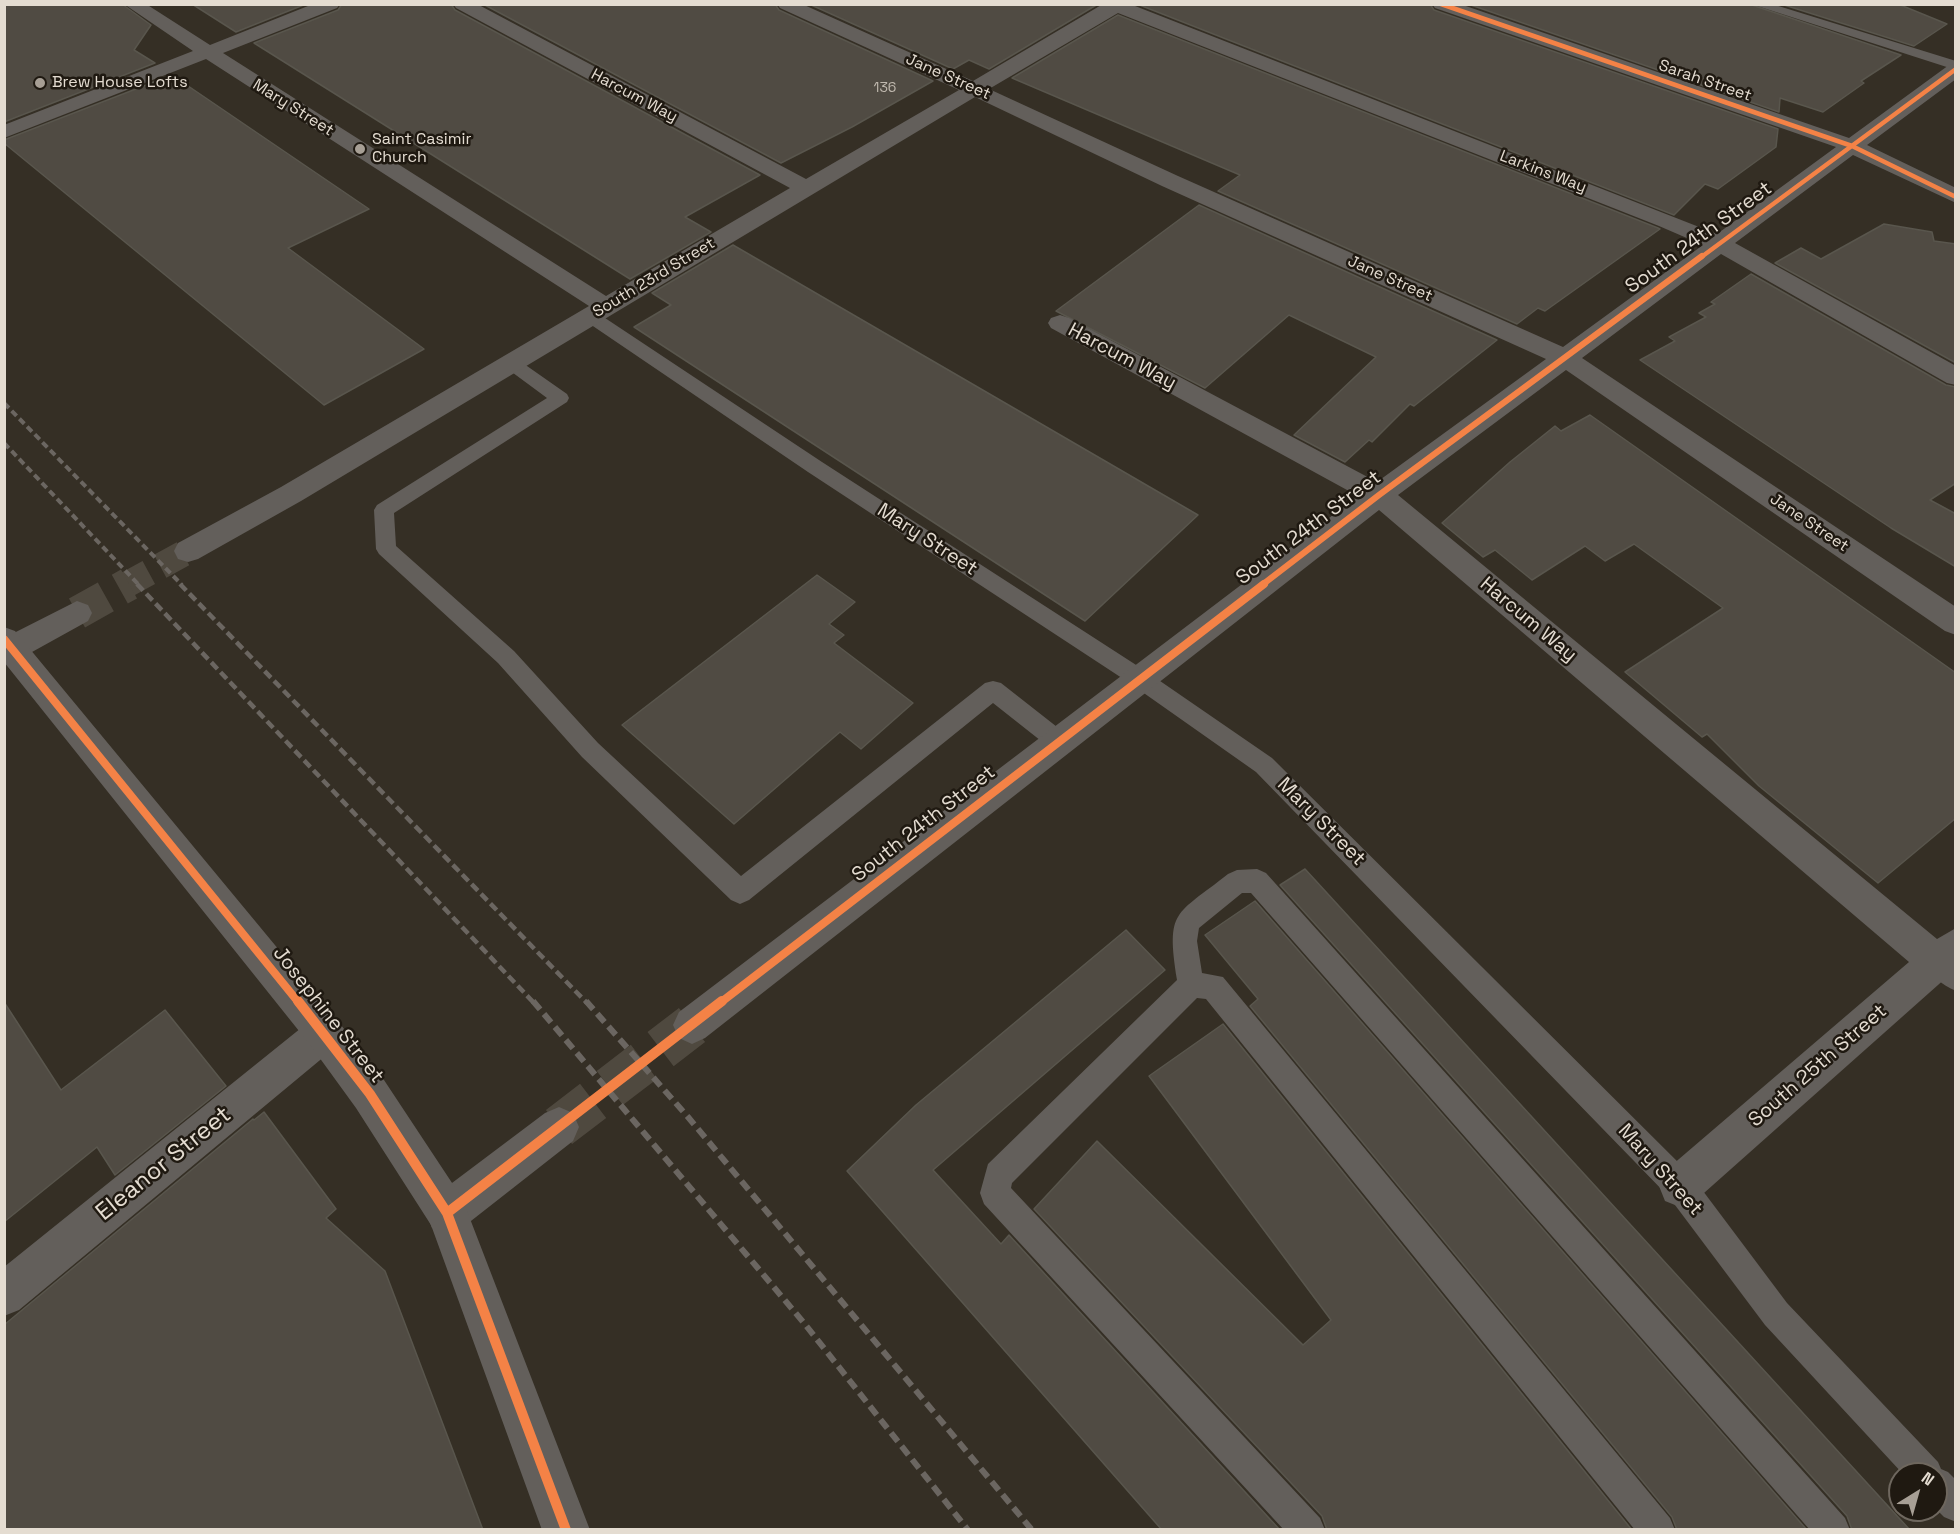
<!DOCTYPE html>
<style>
body{margin:0}
#map{position:relative;width:1960px;height:1534px;overflow:hidden;background:#352f25;font-family:"Space Grotesk",sans-serif}
canvas{display:block}
.frame{position:absolute;inset:0;border:6px solid #e4dcd1;pointer-events:none}
.north{position:absolute;left:1888px;top:1462px;width:60px;height:60px;box-sizing:border-box;background:#1f1911;border:2px solid #6e675e;border-radius:50%;rotate:37deg;font-size:16px;font-weight:700;line-height:24px;text-align:center;color:#e4dcd1}
.north::after{content:'';display:block;margin:auto;width:21px;height:27px;background:#a79f95;clip-path:polygon(50% 0,100% 100%,50% 72%,0 100%)}
</style>
<div id="map">
<canvas width="1960" height="1534"></canvas>
<div class="frame"></div>
<div class="north">N</div>
</div>
<script>
const c = document.querySelector('canvas').getContext('2d');
c.lineJoin = 'round';
function paint(path, color) { c.fillStyle = color; c.fill(path, 'evenodd'); }
function strokePath(path, color, width, dash) { c.strokeStyle = color; c.lineWidth = width; c.lineCap = dash ? 'butt' : 'round'; c.setLineDash(dash || []); c.stroke(path); }
function label(font, color, halo, rows, align = 'center') {
  c.font = font + ' "Space Grotesk",sans-serif'; c.lineWidth = 5; c.setLineDash([]); c.textBaseline = 'middle'; c.strokeStyle = halo; c.fillStyle = color; for (const [text, x, y, turn = 0] of rows) {
    c.save(); c.translate(x, y); c.rotate((+turn || 0) * Math.PI / 180); c.textAlign = isNaN(turn) ? turn : align; if (halo) c.strokeText(text, 0, 0); c.fillText(text, 0, 0); c.restore();
  }
}
const building = new Path2D(`
 M 4,4 L 122,4 L 151,25 L 134,50 L 155,63 L 4,122 Z
 M 192,4 L 306,4 L 236,32 Z
 M 342,4 L 451,4 L 455,10 L 760,175 L 685,217 L 711,232 L 630,279 L 254,43 L 338,10 Z
 M 483,4 L 775,4 L 779,10 L 933,81 L 852,127 L 781,163 Z
 M 809,4 L 1098,4 L 989,69 L 969,60 L 953,69 Z
 M 1137,4 L 1430,4 L 1434,10 L 1778,129 L 1776,147 L 1718,189 L 1705,184 L 1674,215 Z
 M 1468,4 L 1749,4 L 1901,55 L 1861,81 L 1864,83 L 1823,112 L 1780,98 L 1779,112 Z
 M 1781,4 L 1898,4 L 1947,24 L 1914,46 Z
 M 1118,15 L 1658,228 L 1660,229 L 1545,311 L 1538,308 L 1517,324 L 1218,191 L 1240,175 L 1012,78 Z
 M 172,75 L 369,209 L 288,248 L 424,349 L 324,405 L 4,143 L 4,140 Z
 M 1199,205 L 1497,340 L 1414,406 L 1410,404 L 1372,442 L 1369,440 L 1345,462 L 1294,435 L 1376,357 L 1289,315 L 1205,388 L 1056,311 Z
 M 1884,224 L 1932,232 L 1934,241 L 1956,244 L 1956,363 L 1775,263 L 1801,248 L 1821,259 Z
 M 733,245 L 1198,515 L 1085,621 L 634,327 L 671,305 L 652,293 Z
 M 1751,274 L 1946,385 L 1956,387 L 1956,483 L 1930,500 L 1956,514 L 1956,567 L 1891,528 L 1640,360 L 1675,341 L 1669,337 L 1706,317 L 1699,313 L 1715,304 L 1711,302 Z
 M 1590,415 L 1956,673 L 1956,818 L 1878,883 L 1759,786 L 1707,734 L 1702,737 L 1625,672 L 1723,608 L 1634,544 L 1605,561 L 1585,546 L 1532,580 L 1495,550 L 1483,557 L 1442,523 L 1510,462 L 1555,426 L 1561,431 Z
 M 817,575 L 855,602 L 829,624 L 844,635 L 834,643 L 913,703 L 861,749 L 840,732 L 734,824 L 622,725 Z
 M 1305,869 L 1910,1530 L 1852,1530 L 1847,1516 L 1280,885 Z
 M 1255,901 L 1807,1530 L 1677,1530 L 1672,1517 L 1250,1006 L 1258,999 L 1205,935 Z
 M 1126,930 L 1165,970 L 933,1170 L 1001,1244 L 1009,1235 L 1280,1530 L 1162,1530 L 847,1171 L 916,1105 Z
 M 4,1002 L 61,1090 L 165,1010 L 226,1086 L 115,1175 L 97,1147 L 4,1222 Z
 M 1223,1024 L 1632,1530 L 1327,1530 L 1322,1516 L 1034,1209 L 1097,1141 L 1303,1345 L 1331,1320 L 1149,1076 Z
 M 264,1112 L 336,1209 L 326,1218 L 385,1271 L 483,1530 L 4,1530 L 4,1325 L 253,1119 L 254,1120 Z`);
const minorTunnelFar2 = new Path2D(`
 M 126,585 L 188,551`);
const minorTunnelFar1 = new Path2D(`
 M 77,613 L 129,584`);
const minorTunnel = new Path2D(`
 M 559,1127 L 692,1025`);
const service = new Path2D(`
 M 1751,4 L 1772,4 L 1956,61 L 1956,70 Z
 M 590,310 L 596,312 L 822,462 L 1147,672 L 1272,758 L 1691,1175 L 1787,1303 L 1938,1462 L 1941,1469 L 1948,1472 L 1956,1480 L 1956,1522 L 1944,1517 L 1936,1509 L 1936,1474 L 1903,1474 L 1765,1325 L 1669,1197 L 1256,772 L 1131,684 L 808,472 L 584,320 L 581,316 L 584,312 Z
 M 511,357 L 517,359 L 567,394 L 569,398 L 567,402 L 394,513 L 396,546 L 514,651 L 598,743 L 741,876 L 985,683 L 993,681 L 1001,683 L 1066,734 L 1070,741 L 1066,748 L 1058,751 L 1050,748 L 993,703 L 749,900 L 740,904 L 731,900 L 582,757 L 498,663 L 379,554 L 376,549 L 374,510 L 377,505 L 547,398 L 505,367 L 502,363 L 505,359 Z
 M 1257,869 L 1266,873 L 1845,1518 L 1850,1530 L 1810,1530 L 1251,893 L 1242,893 L 1199,928 L 1197,941 L 1202,973 L 1223,977 L 1670,1518 L 1675,1530 L 1635,1530 L 1206,999 L 1197,998 L 1012,1183 L 1011,1188 L 1320,1518 L 1325,1530 L 1284,1530 L 984,1204 L 980,1193 L 988,1164 L 1177,980 C 1166,909 1175,916 1228,874 L 1237,870 Z
 M 1937,949 L 1956,961 L 1956,991 C 1942,985 1929,975 1924,962 L 1928,953 Z`);
const minor = new Path2D(`
 M 124,4 L 146,4 L 210,45 L 313,4 L 340,4 L 337,8 L 223,53 L 606,296 L 790,188 L 456,8 L 453,4 L 477,4 L 806,179 L 959,90 L 780,8 L 777,4 L 802,4 L 973,81 L 1103,4 L 1130,4 L 1717,234 L 1836,147 L 1435,8 L 1432,4 L 1460,4 L 1849,138 L 1949,65 L 1956,63 L 1956,79 L 1867,145 L 1956,188 L 1956,203 L 1853,155 L 1735,243 L 1956,366 L 1956,385 L 1947,383 L 1721,254 L 1582,358 L 1956,607 L 1956,635 L 1945,631 L 1566,370 L 1398,495 L 1937,939 L 1956,928 L 1956,969 L 1695,1201 L 1680,1207 L 1665,1201 L 1659,1186 L 1665,1171 L 1909,962 L 1379,510 L 705,1038 L 692,1044 L 679,1038 L 673,1025 L 679,1012 L 1358,496 L 1051,328 L 1048,323 L 1051,318 L 1060,315 L 1069,318 L 1377,482 L 1546,359 L 1162,186 L 975,97 L 301,501 L 198,559 L 188,562 L 178,559 L 174,551 L 178,543 L 281,487 L 589,306 L 206,59 L 4,138 L 4,125 L 193,51 ZM 1118,13 L 1659,226 L 1703,245 L 1563,347 L 1178,176 L 989,89 Z
 M 77,601 L 88,605 L 92,613 L 88,621 L 23,657 L 12,660 L 4,658 L 4,638 Z
 M 324,1014 L 337,1020 L 343,1033 L 337,1046 L 19,1310 L 4,1316 L 4,1267 L 311,1020 Z
 M 559,1107 L 573,1113 L 579,1127 L 573,1141 L 462,1228 L 447,1234 L 432,1228 L 426,1213 L 432,1198 L 545,1113 Z`);
const tertiary = new Path2D(`
 M 4,627 L 15,631 L 337,1020 L 384,1080 L 462,1198 L 590,1530 L 542,1530 L 431,1225 L 356,1108 L 311,1046 L 4,662 Z`);
const railFar2 = new Path2D(`
 M 4,403 L 182,585
 M 4,443 L 139,585`);
const railFar1 = new Path2D(`
 M 137,584 L 534,1003
 M 180,584 L 587,1003`);
const rail = new Path2D(`
 M 533,1001 L 804,1323 L 968,1530
 M 586,1001 L 688,1117 L 1032,1530`);
const cyclewayFar3 = new Path2D(`
 M 1441,4 L 1852,146 L 1956,197
 M 1700,258 L 1956,69`);
const cyclewayFar2 = new Path2D(`
 M 1262,585 L 1379,495 L 1702,256`);
const cyclewayFar1 = new Path2D(`
 M 4,639 L 299,1003
 M 720,1003 L 1264,584`);
const cycleway = new Path2D(`
 M 298,1001 L 370,1094 L 447,1213 L 566,1530
 M 447,1213 L 722,1001`);
const markers = [
 [40,83,6,"#a79f95"],
 [360,149,6,"#a79f95"]
];
const farNumbernames = [
 ["136",885,88]
];
const farStreetnames = [
 ["Jane Street",948,77,24],
 ["Sarah Street",1705,81,19],
 ["Harcum Way",634,96,28],
 ["Mary Street",293,108,32],
 ["Larkins Way",1543,172,21],
 ["South 23rd Street",654,278,-31],
 ["Jane Street",1390,279,24],
 ["Jane Street",1809,523,34]
];
const farPoinames = [
 ["Brew House Lofts",52,83],
 ["Saint Casimir",372,140],
 ["Church",372,158]
];
const streetNames = [
 ["South 24th Street",1699,238,-36],
 ["Harcum Way",1122,357,28],
 ["South 24th Street",1309,528,-37],
 ["Mary Street",927,540,33],
 ["Harcum Way",1528,620,40],
 ["Mary Street",1321,822,45],
 ["South 24th Street",924,824,-38],
 ["Josephine Street",328,1015,52],
 ["South 25th Street",1818,1066,-41],
 ["Mary Street",1660,1170,48]
];
const nearStreetnames = [
 ["Eleanor Street",164,1164,-39]
];
paint(building, '#504b43');
strokePath(building, '#59564d', 1.5);
strokePath(minorTunnelFar2, '#4f493f', 26, [26, 13]);
strokePath(minorTunnelFar1, '#4f493f', 33, [33, 16]);
strokePath(minorTunnel, '#4f493f', 43, [43, 21]);
paint(service, '#635f5b');
paint(minor, '#635f5b');
paint(tertiary, '#635f5b');
strokePath(railFar2, '#6b6661', 4, [7, 4]);
strokePath(railFar1, '#6b6661', 4.5, [9, 4.5]);
strokePath(rail, '#6b6661', 6, [11, 6]);
strokePath(cyclewayFar3, '#f48246', 4.5);
strokePath(cyclewayFar2, '#f48246', 6);
strokePath(cyclewayFar1, '#f48246', 8);
strokePath(cycleway, '#f48246', 10);
for (const [x, y, r, color] of markers) { const dot = new Path2D(); dot.arc(x, y, r, 0, 2 * Math.PI); c.fillStyle = color; c.fill(dot); strokePath(dot, '#1f1911', 2); }
label('14px', '#bfb8ae', null, farNumbernames);
label('16px', '#e4dcd1', '#1f1911', farStreetnames);
label('16px', '#e4dcd1', '#1f1911', farPoinames, 'left');
label('20px', '#e4dcd1', '#1f1911', streetNames);
label('24px', '#e4dcd1', '#1f1911', nearStreetnames);
</script>
